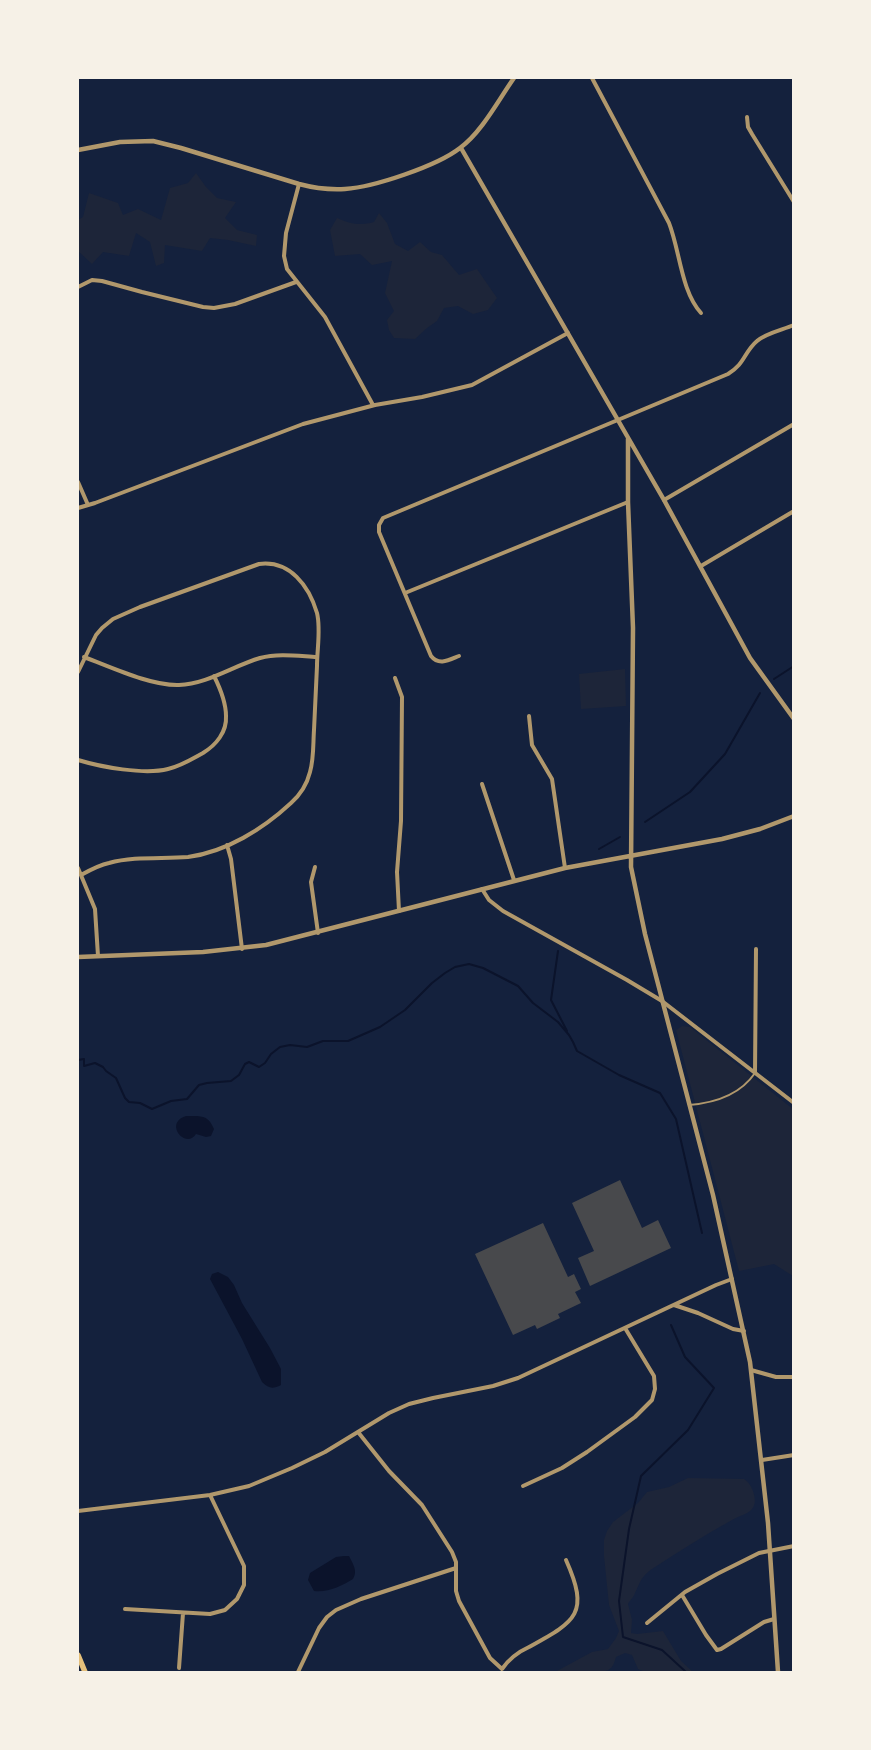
<!DOCTYPE html>
<style>
body{margin:0}
#map{position:relative;width:871px;height:1750px;overflow:hidden;background:#14213d;font-family:"Asap Condensed",sans-serif}
canvas{display:block}
.frame{position:absolute;inset:0;border:79px solid #f6f1e7;pointer-events:none}
</style>
<div id="map">
<canvas width="871" height="1750"></canvas>
<div class="frame"></div>
</div>
<script>
const c = document.querySelector('canvas').getContext('2d');
c.lineJoin = 'round';
function paint(path, color) { c.fillStyle = color; c.fill(path, 'evenodd'); }
function strokePath(path, color, width, dash) { c.strokeStyle = color; c.lineWidth = width; c.lineCap = dash ? 'butt' : 'round'; c.setLineDash(dash || []); c.stroke(path); }
const green = new Path2D(`
 M 196,173 L 206,187 L 217,198 L 236,202 L 225,218 L 237,230 L 257,235 L 256,246 L 228,240 L 210,238 L 202,251 L 165,245 L 164,263 L 156,266 L 150,242 L 136,233 L 129,256 L 103,252 L 92,264 L 78,251 L 78,220 L 83,217 L 89,193 L 118,203 L 123,215 L 138,209 L 161,220 L 170,188 L 188,183 Z
 M 379,213 L 387,223 L 395,244 L 408,251 L 420,242 L 431,252 L 442,255 L 459,275 L 477,269 L 497,298 L 488,310 L 473,314 L 458,306 L 444,308 L 437,321 L 427,328 L 415,339 L 394,338 L 389,330 L 387,320 L 394,311 L 385,293 L 392,261 L 372,265 L 360,254 L 335,256 L 330,230 L 337,218 C 350,224 360,226 374,222 Z
 M 625,669 L 626,706 L 581,709 L 579,674 Z
 M 682,1026 L 690,1027 L 793,1109 L 793,1276 L 774,1264 L 739,1271 L 676,1030 Z
 M 688,1478 L 744,1479 C 752,1483 759,1502 752,1509 C 747,1515 738,1516 732,1520 C 705,1535 678,1552 652,1569 C 640,1578 641,1581 635,1593 C 634,1597 630,1600 628,1604 L 632,1620 L 631,1633 L 637,1634 L 663,1631 L 681,1661 L 693,1672 L 645,1672 L 638,1669 L 632,1655 L 625,1653 L 616,1657 C 615,1660 614,1665 611,1668 C 603,1676 567,1673 555,1672 L 592,1652 L 608,1649 L 616,1638 L 619,1631 L 609,1605 L 604,1556 L 604,1540 L 607,1531 L 613,1522 L 638,1503 L 647,1492 L 669,1487 Z`);
const water = new Path2D(`
 M 186,1116 C 200,1116 208,1114 214,1129 L 211,1136 L 206,1137 L 196,1134 C 186,1150 163,1123 186,1116 Z
 M 218,1272 L 228,1277 L 234,1285 L 242,1303 L 270,1348 L 281,1369 L 281,1385 C 273,1389 269,1389 262,1382 L 242,1339 L 210,1279 L 212,1274 Z
 M 344,1556 L 349,1556 C 353,1564 358,1571 353,1579 C 342,1586 327,1593 314,1591 L 308,1580 L 310,1573 L 336,1557 Z`);
const stream = new Path2D(`
 M 774,679 L 794,666
 M 645,822 L 690,792 L 725,754 L 760,693
 M 599,849 L 620,837
 M 558,951 L 551,1000 L 567,1031
 M 573,1042 L 577,1051 L 619,1075 L 660,1093 L 676,1119 L 702,1233
 M 78,1060 L 84,1059 L 84,1066 L 95,1063 L 103,1067 L 106,1071 L 116,1078 L 125,1098 L 129,1102 L 140,1103 L 152,1109 L 171,1101 L 187,1099 L 199,1085 L 207,1083 L 231,1081 L 239,1075 L 245,1064 L 249,1062 L 259,1067 L 265,1063 L 271,1054 L 280,1047 L 290,1045 L 307,1047 L 323,1041 L 348,1041 L 380,1027 L 405,1010 L 432,983 L 445,973 L 455,967 L 469,964 L 483,968 L 518,986 L 533,1003 L 558,1022 L 569,1035 L 573,1042
 M 671,1325 L 685,1357 L 714,1388 L 688,1430 L 641,1476 L 629,1529 L 619,1601 L 623,1637 L 662,1650 L 686,1672`);
const building = new Path2D(`
 M 620,1180 L 642,1228 L 658,1220 L 671,1248 L 590,1286 L 578,1258 L 594,1251 L 572,1203 Z
 M 543,1223 L 568,1277 L 574,1274 L 581,1289 L 575,1292 L 581,1303 L 558,1314 L 560,1318 L 537,1329 L 535,1325 L 513,1335 L 475,1254 Z`);
const service = new Path2D(`
 M 689,1105 C 714,1103 740,1095 755,1073`);
const minor = new Path2D(`
 M 592,78 L 669,223 C 680,251 681,291 701,313
 M 747,117 L 748,127 L 752,134 L 794,202
 M 299,184 L 286,233 L 284,256 L 287,269 L 325,317 L 373,405
 M 78,287 L 92,280 L 102,281 L 142,292 L 203,307 L 214,308 L 235,304 L 296,282
 M 78,482 L 88,505
 M 664,500 L 794,424
 M 78,508 L 95,503 L 303,424 L 375,405 L 422,397 L 472,385 L 568,333
 M 701,566 L 794,511
 M 405,593 L 628,502
 M 459,656 C 449,660 439,666 431,656 L 379,532 L 379,525 L 383,518 L 728,374 C 745,364 744,352 757,341 C 766,333 782,330 794,325
 M 84,657 C 111,667 151,686 179,685 C 207,684 233,666 260,658 C 278,653 298,656 317,657
 M 78,672 L 96,635 L 102,628 L 113,619 L 140,607 L 259,564 C 290,560 309,586 317,613 C 321,629 317,649 317,666 C 316,687 315,709 314,730 C 313,744 314,758 310,772 C 307,784 300,795 291,803 C 263,829 226,852 188,857 C 162,859 134,856 109,863 C 99,865 90,870 81,875
 M 395,678 L 402,697 L 401,821 L 397,872 L 399,911
 M 529,716 L 532,745 L 552,779 L 565,868
 M 78,760 C 101,767 144,775 168,769 C 181,766 192,759 203,753 C 216,745 227,732 226,716 C 226,702 220,688 214,676
 M 482,784 L 514,880
 M 227,845 L 231,859 L 242,949
 M 315,867 L 311,882 L 318,933
 M 78,868 L 95,909 L 98,956
 M 482,889 L 489,900 L 503,911 L 627,980 L 662,1001 L 794,1103
 M 755,1073 L 756,949
 M 674,1305 L 698,1313 L 733,1329 L 744,1331
 M 751,1370 L 776,1377 L 794,1377
 M 358,1432 L 389,1471 L 422,1505 L 452,1552 L 456,1562 L 456,1591 L 459,1601 L 490,1658 L 502,1669 C 509,1659 518,1652 529,1647 C 576,1621 590,1614 566,1560
 M 762,1460 L 794,1455
 M 523,1486 L 562,1468 L 587,1452 L 635,1417 L 652,1400 L 655,1389 L 654,1376 L 625,1328
 M 78,1511 L 210,1495 L 249,1486 L 292,1468 L 325,1452 L 389,1413 L 409,1404 L 433,1398 L 493,1386 L 518,1378 L 716,1285 L 732,1279
 M 682,1595 L 706,1635 L 717,1650 L 721,1649 L 764,1622 L 774,1619
 M 125,1609 L 210,1614 L 225,1610 L 237,1599 L 244,1585 L 244,1566 L 210,1495
 M 647,1623 L 685,1592 L 717,1574 L 759,1553 L 794,1546
 M 179,1668 L 183,1613
 M 298,1672 L 319,1628 L 327,1617 L 336,1610 L 361,1599 L 456,1568`);
const tertiary = new Path2D(`
 M 461,148 L 664,500 L 750,658 L 794,719
 M 78,150 L 120,142 L 153,141 L 181,148 L 299,184 C 314,188 329,190 345,189 C 374,187 437,166 460,148 C 482,132 499,99 514,78
 M 628,439 L 628,502 L 633,628 L 631,867 L 645,934 L 713,1195 L 750,1362 L 768,1523 L 778,1672
 M 78,957 L 203,952 L 266,945 L 565,868 L 722,839 L 760,829 L 794,816`);
const trunk = new Path2D(`
 M 78,1655 L 85,1672`);
paint(green, '#1d2539');
paint(water, '#0b132b');
strokePath(stream, '#0b132b', 2);
paint(building, '#48494c');
strokePath(service, '#b1986c', 2);
strokePath(minor, '#b1986c', 4);
strokePath(tertiary, '#b1986c', 4.5);
strokePath(trunk, '#e5c07b', 5.5);
</script>
